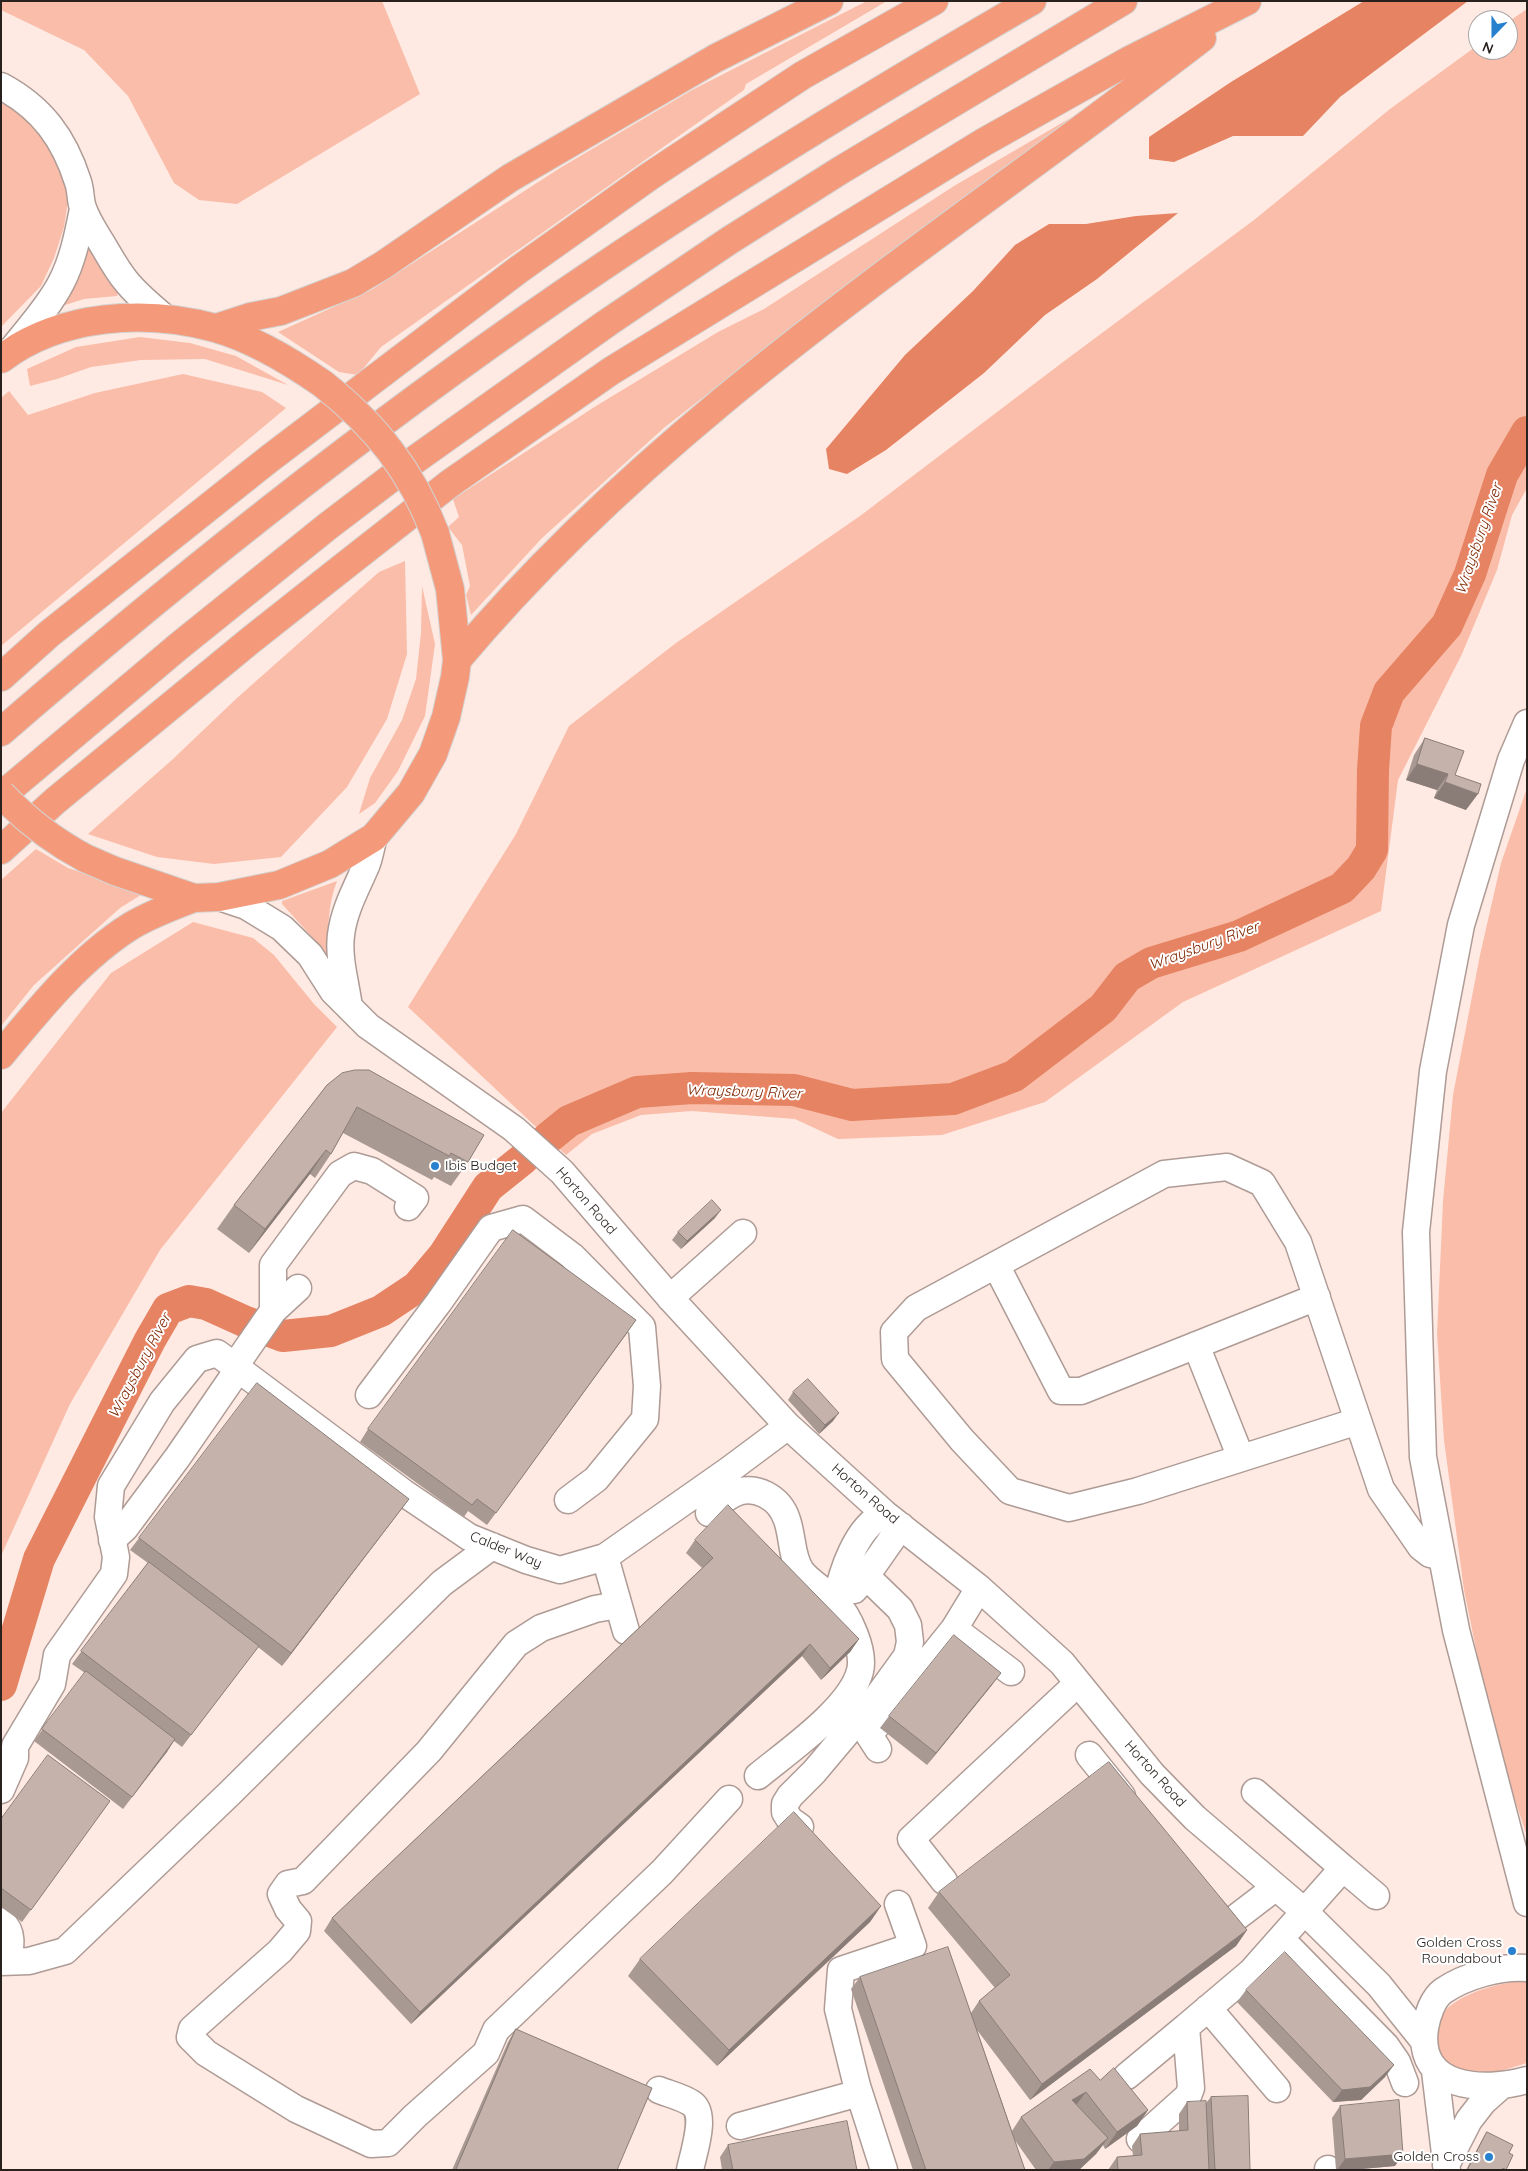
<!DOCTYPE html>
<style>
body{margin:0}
#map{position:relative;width:1528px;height:2171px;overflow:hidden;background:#feeae3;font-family:Quicksand,sans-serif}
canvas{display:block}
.frame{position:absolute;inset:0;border:2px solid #28211e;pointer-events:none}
.north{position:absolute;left:1468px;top:10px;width:50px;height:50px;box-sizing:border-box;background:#fff;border:1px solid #a9a6a5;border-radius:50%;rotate:202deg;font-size:14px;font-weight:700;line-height:20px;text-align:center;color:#28211e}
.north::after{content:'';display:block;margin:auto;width:18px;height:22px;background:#2781cf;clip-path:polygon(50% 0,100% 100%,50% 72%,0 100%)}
</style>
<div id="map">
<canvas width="1528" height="2171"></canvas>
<div class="frame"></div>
<div class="north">N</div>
</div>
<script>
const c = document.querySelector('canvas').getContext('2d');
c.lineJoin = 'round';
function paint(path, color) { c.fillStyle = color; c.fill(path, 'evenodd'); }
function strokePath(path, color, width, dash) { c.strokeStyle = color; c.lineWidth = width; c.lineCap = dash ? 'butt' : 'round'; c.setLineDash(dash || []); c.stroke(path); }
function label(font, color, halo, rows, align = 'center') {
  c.font = font + ' Quicksand,sans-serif'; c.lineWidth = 4; c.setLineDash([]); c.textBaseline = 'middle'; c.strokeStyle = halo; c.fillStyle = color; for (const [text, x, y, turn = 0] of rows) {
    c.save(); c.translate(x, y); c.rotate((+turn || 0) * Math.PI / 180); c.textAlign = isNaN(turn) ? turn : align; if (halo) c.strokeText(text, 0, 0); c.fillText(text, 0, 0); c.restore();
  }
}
const green = new Path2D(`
 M 1,1 L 382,1 L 420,94 L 237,204 L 199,200 L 174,183 L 128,96 L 84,50 L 1,10 Z
 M 867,1 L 887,1 L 746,84 L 744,90 L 381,347 L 358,375 L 339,372 L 278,332 L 371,290 L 560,168 L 692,90 Z
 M 1527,9 L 1527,488 L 1512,515 L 1497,570 L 1462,654 L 1398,780 L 1381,911 L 1183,1002 L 1045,1102 L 942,1135 L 838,1139 L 795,1119 L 692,1111 L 641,1115 L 592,1134 L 566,1155 L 408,1007 L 516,834 L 569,726 L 676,643 L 860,516 L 1067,359 L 1254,220 L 1390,109 L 1478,45 L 1478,50 L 1508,50 L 1508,22 Z
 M 1,98 L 37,123 L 64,176 L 68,201 L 64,227 L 54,258 L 41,286 L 1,327 Z
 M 1072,117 L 825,303 L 665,427 L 542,538 L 471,615 L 466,595 L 470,586 L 462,545 L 448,527 L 459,517 L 453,499 L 596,406 L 718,332 L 764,309 L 954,186 Z
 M 87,236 C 94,257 103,275 118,292 L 117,296 L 84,299 L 65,305 L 65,298 Z
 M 140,337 L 190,343 L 236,356 L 288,385 L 205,359 L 141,360 L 91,367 L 57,379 L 30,386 L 27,369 L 76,347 Z
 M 183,374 L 262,392 L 286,408 L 1,646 L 1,398 L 9,391 L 28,415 L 95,393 Z
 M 405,561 L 407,654 L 387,719 L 347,787 L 281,857 L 214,864 L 157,857 L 88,834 L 173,759 L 237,698 L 379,572 Z
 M 422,586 L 435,644 L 425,716 L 398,771 L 375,803 L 359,814 L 370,778 L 402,720 L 416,679 L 421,633 Z
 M 1527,788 L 1527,1836 L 1494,1737 L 1464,1590 L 1444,1440 L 1437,1334 L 1443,1201 L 1453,1095 L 1480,955 L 1501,863 Z
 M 36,849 L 68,868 L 144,893 L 120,908 L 34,985 L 1,1026 L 1,880 Z
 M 337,881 C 327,907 327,933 331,960 L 327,962 L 313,938 L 282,904 L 282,901 Z
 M 193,922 L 253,938 L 274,955 L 314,1004 L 337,1027 L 160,1250 L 70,1404 L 1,1556 L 1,1113 L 111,973 Z
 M 1525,1981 L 1527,1982 L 1527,2063 L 1484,2076 L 1454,2071 L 1438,2053 C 1438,2045 1435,2033 1437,2025 C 1444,1996 1499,1982 1525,1981 Z`);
const water = new Path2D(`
 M 1364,1 L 1468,1 L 1340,97 L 1303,136 L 1233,136 L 1174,162 L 1149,159 L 1149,137 L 1231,82 Z
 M 1178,213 L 1097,279 L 1045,315 L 984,373 L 886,450 L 847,474 L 829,469 L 826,449 L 905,355 L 973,291 L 1015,245 L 1049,224 L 1086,224 L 1136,216 Z`);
const river = new Path2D(`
 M 548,1138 L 569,1121 L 637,1092 L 692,1088 L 794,1090 L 852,1105 L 953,1099 L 1014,1076 L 1103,1008 L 1127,977 L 1151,963 L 1239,936 L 1342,888 L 1361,868 L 1372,850 L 1373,770 L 1376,726 L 1389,692 L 1447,625 L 1470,574 L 1502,475 L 1527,432
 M 1,1685 L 39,1559 L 150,1340 L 168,1309 L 189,1301 L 206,1304 L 246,1322 L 283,1336 L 331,1331 L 381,1311 L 417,1287 L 444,1255 L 488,1187 L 523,1159`);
const minor = new Path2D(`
 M 1,86 C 42,108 64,138 78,182 C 81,190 80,200 83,208 C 87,220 95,232 101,242 C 109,255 116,269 126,281 C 137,295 151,306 165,318
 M 10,352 C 27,330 48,308 61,283 C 73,260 78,234 83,209
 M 1527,723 L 1511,760 L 1461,925 L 1433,1071 L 1416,1232 L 1423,1457 L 1456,1630 L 1527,1903
 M 219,897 L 246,906 L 282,928 L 310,955 L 333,991 L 368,1026 L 514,1129 L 562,1172 L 672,1300 L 788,1426 L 885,1514 L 979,1588 L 1062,1663 L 1152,1774 L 1195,1818 L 1304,1911 L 1379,1985 L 1423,2040
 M 349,1007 C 346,984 338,958 341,935 C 344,910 356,889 366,866 C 370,857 371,846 374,837
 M 996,1265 L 1061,1391 L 1081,1391 L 1317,1297
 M 670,1298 L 743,1233
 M 273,1311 L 273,1265 L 340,1174 L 354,1166 L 372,1171 L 415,1198 L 408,1207
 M 1196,1345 L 1241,1458
 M 235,1366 L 273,1311 L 298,1288
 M 369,1395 L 439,1302 L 491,1228 L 523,1219 L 572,1256 L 642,1327 L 647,1386 L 645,1419 L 596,1479 L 568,1500
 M 1358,1421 L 1138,1491 L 1069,1508 L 1010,1491 L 962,1440 L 895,1359 L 894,1332 L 916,1308 L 1164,1174 L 1227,1167 L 1262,1183 L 1298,1242 L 1381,1489 L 1421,1547 L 1430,1554 L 1442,1557
 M 709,1513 C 716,1506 723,1499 733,1494 C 755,1483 780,1498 787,1520 C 793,1537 791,1556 801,1571 C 810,1583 825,1590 835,1601 C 849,1616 865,1651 860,1671 C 851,1708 787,1752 758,1776
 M 112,1540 L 125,1528 L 177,1458 L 239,1368
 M 605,1557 L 626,1631
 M 854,1590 L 866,1576 L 901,1526
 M 836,1602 C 841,1574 856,1526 885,1514
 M 618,1605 L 595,1609 L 541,1628 L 516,1644 L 429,1751 L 303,1881 L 288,1884 L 281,1894 L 288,1909 L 298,1921 L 297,1931 L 280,1951 L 192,2029 L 190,2037 L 206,2053 L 296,2109 L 371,2144 L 388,2143 L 415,2116 L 486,2053 L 496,2030 L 662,1872 L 729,1799
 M 954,1629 L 1011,1672
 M 878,1749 L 869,1735 L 954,1629 L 979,1588
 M 1089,1755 L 1122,1796
 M 1,1790 L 15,1758 L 15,1746 L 52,1684 L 57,1655 L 114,1574 L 116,1557 L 108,1517 L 111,1486 L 162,1402 L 197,1359 L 217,1353 L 404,1493 L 469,1537 L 526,1560 L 560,1570 L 605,1557 L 729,1470 L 788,1426
 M 1255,1792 L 1343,1868
 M 800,1827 L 790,1820 L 785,1812 L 785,1804 L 790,1796 L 814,1772 L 878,1696 L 907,1656 L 910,1642 L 908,1625 L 900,1609 L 866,1576
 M 944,1881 L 911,1839 L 1078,1683
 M 1213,1911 L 1225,1926 L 1276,1887
 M 1,1921 C 14,1932 11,1947 7,1961
 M 1281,1939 L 1386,2046 L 1397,2062 L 1405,2083
 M 1,1962 L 29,1961 L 65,1951 L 230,1793 L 442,1583 L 492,1546
 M 1527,1968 C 1500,1966 1465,1976 1443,1991 C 1433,1998 1427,2016 1425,2028 C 1416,2090 1484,2092 1527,2080
 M 1208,2008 L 1277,2089
 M 1435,2071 L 1447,2170
 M 1127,2076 L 1186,2027
 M 659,2090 C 669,2094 682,2097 691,2103 C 708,2113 693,2154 690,2170
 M 740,2126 L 859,2093
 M 1140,2139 L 1188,2096 L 1191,2088 L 1186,2027 L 1251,1972 L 1343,1868 L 1376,1896
 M 1446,2165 L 1469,2120 L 1483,2102 L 1501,2086
 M 1328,2169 L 1328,2170
 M 884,2170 L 857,2086 L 838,2009 L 841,1970 L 913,1946 L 898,1904`);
const highway = new Path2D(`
 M 216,328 L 250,317 L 281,311 L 353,283 L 383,265 L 510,178 L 716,58 L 829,1
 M 1,359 C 60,314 146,309 215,328 C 254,339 290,361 323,384
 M 457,660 C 666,410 947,235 1202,38
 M 1,677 L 49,634 L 269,459 L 518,270 L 650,176 L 803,75 L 934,1
 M 1,732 C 191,567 390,410 599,269 C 740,174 885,86 1032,1
 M 1,796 L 179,646 L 328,526 L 416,459 L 607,323 L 730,240 L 841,170 L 1123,1
 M 1,850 L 55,801 L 252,639 L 347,564 L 449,484 L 611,371 L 984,142 L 1128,61 L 1247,1
 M 85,858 L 115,871 L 194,898 L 219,897 L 279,885 L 330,864 L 374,837 L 411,793 L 433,754 L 446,717 L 455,677 L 457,660 L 450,589 L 435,533
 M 1,1055 C 39,1009 80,958 131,926 C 151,914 173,906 194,898`);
const highwayBridge = new Path2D(`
 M 323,384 C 376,426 411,470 435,533
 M 1,794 C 26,820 53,841 85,858`);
const wall = new Path2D(`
 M 1425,738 L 1455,775 L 1466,810 L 1434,798 L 1437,790 L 1406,780 L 1414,755 Z
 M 327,1085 L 468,1162 L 451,1186 L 434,1177 L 432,1180 L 343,1133 L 331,1154 L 315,1178 L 310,1174 L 249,1253 L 217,1229 L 234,1205 Z
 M 715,1218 L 681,1249 L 672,1240 L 678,1232 Z
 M 628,1332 L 487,1525 L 468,1511 L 464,1517 L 360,1442 L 368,1429 Z
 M 793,1392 L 833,1421 L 819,1434 L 788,1400 Z
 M 409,1499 L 282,1666 L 258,1647 L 182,1747 L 174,1741 L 123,1809 L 34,1741 L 85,1673 L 72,1664 L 148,1563 L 130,1550 L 139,1538 Z
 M 695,1540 L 859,1639 L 850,1652 L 821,1680 L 802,1656 L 411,2024 L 324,1931 L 332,1918 L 702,1568 L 686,1553 Z
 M 992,1685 L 927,1765 L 880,1728 L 889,1716 Z
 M 110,1801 L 22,1922 L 1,1907 L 1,1819 Z
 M 939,1892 L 1247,1930 L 1236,1946 L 1030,2100 L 977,2030 L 1012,2131 L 1021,2117 L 1100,2080 L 1148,2110 L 1137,2126 L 1105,2149 L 1103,2145 L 1096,2154 L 1079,2170 L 1036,2170 L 1014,2139 L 1025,2170 L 913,2170 L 851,1989 L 860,1977 L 971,2013 L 979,2001 L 995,1988 L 928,1908 Z
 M 881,1906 L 870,1922 L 717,2066 L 628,1976 L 640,1959 Z
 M 1246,1990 L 1385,2077 L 1361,2100 L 1333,2102 L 1237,2002 Z
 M 516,2029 L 617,2170 L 452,2170 L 508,2042 Z
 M 1211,2097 L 1250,2170 L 1108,2170 L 1117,2157 L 1133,2156 L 1132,2146 L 1140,2134 L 1179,2131 L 1179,2114 L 1187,2102 L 1206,2103 Z
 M 1340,2106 L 1403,2154 L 1395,2166 L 1350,2170 L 1336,2170 L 1332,2118 Z
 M 1487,2132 L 1509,2153 L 1506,2170 L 1466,2170 L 1482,2140 Z
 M 728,2145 L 857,2170 L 722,2170 L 720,2157 Z`);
const shadedWall = new Path2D(`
 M 1417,764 L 1448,774 L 1437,790 L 1406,780 Z
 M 1445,782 L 1478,794 L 1466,810 L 1434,798 Z
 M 326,1150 L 310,1174 L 249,1253 L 265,1229 Z
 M 721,1210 L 715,1218 L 681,1249 L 687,1241 Z
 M 839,1413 L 833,1421 L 819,1434 L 825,1425 Z
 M 409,1499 L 400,1511 L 282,1666 L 291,1653 Z
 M 859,1639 L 850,1652 L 821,1680 L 830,1668 Z
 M 810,1644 L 802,1656 L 411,2024 L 420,2012 Z
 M 1001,1673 L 992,1685 L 927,1765 L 936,1753 Z
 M 175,1739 L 167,1752 L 123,1809 L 132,1797 Z
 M 881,1906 L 870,1922 L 717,2066 L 729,2050 Z
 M 1247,1930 L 1236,1946 L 1030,2100 L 1042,2084 Z
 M 1394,2065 L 1385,2077 L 1361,2100 L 1333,2102 L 1342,2090 Z
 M 1086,2092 L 1074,2108 L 1072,2100 Z
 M 1148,2110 L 1137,2126 L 1105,2149 L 1117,2132 Z
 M 1108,2138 L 1096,2154 L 1079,2170 L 1048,2170 L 1054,2162 Z
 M 1403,2154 L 1395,2166 L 1350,2170 L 1337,2170 L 1345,2159 Z`);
const building = new Path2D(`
 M 1425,738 L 1464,751 L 1455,775 L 1481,784 L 1478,794 L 1445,782 L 1448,774 L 1417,764 Z
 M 355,1070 L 369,1070 L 484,1135 L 468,1162 L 451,1153 L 449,1156 L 357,1107 L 331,1154 L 326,1150 L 265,1229 L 234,1205 L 327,1085 L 342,1073 Z
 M 712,1200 L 721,1210 L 687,1241 L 678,1232 Z
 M 513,1230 L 636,1320 L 496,1513 L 477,1499 L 472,1505 L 368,1429 Z
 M 808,1379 L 839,1413 L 825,1425 L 793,1392 Z
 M 257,1383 L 409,1499 L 291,1653 L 139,1538 Z
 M 728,1505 L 859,1639 L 830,1668 L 810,1644 L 420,2012 L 332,1918 L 713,1558 L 695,1540 Z
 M 149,1562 L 259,1646 L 191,1735 L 81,1651 Z
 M 954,1635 L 1001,1673 L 936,1753 L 889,1716 Z
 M 86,1671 L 175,1739 L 132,1797 L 42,1729 Z
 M 48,1755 L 110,1801 L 31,1910 L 1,1888 L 1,1819 Z
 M 1109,1762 L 1247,1930 L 1042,2084 L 979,2001 L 1010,1975 L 939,1892 Z
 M 794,1812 L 881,1906 L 729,2050 L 640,1959 Z
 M 948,1947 L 1025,2170 L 926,2170 L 860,1977 Z
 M 1285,1952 L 1394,2065 L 1370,2087 L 1342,2090 L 1246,1990 Z
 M 516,2029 L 652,2088 L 617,2170 L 456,2170 Z
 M 1114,2068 L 1148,2110 L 1117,2132 L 1086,2092 L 1072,2100 L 1108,2138 L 1084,2159 L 1054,2162 L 1021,2117 L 1090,2069 L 1100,2080 Z
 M 1248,2096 L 1250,2170 L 1215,2170 L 1211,2097 Z
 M 1399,2100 L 1403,2154 L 1345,2159 L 1340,2106 Z
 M 1206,2101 L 1209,2170 L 1118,2170 L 1117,2157 L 1142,2155 L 1140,2134 L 1188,2130 L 1187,2102 Z
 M 847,2121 L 857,2170 L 733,2170 L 728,2145 Z
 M 1487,2132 L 1513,2145 L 1509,2153 L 1513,2155 L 1506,2170 L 1503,2168 L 1502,2170 L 1469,2170 L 1468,2169 Z`);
const markers = [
 [435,1166,5,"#2781cf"],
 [1512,1951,5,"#2781cf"],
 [1489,2157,5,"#2781cf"]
];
const poiNames = [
 ["Ibis Budget",445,1166,"left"],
 ["Golden Cross",1502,1943],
 ["Roundabout",1502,1959],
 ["Golden Cross",1479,2157]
];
const streetNames = [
 ["Horton Road",586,1201,49],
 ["Horton Road",865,1494,41],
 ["Calder Way",506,1550,22],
 ["Horton Road",1155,1774,48]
];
const waterNames = [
 ["Wraysbury River",1479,539,-71],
 ["Wraysbury River",1204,946,-20],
 ["Wraysbury River",744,1092,2],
 ["Wraysbury River",140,1366,-62]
];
paint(green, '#fabda9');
paint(water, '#e58363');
strokePath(river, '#e58363', 32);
strokePath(minor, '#ae9b95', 29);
strokePath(highway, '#d4d3d2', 30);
strokePath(minor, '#fff', 26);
strokePath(highway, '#f4997a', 28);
strokePath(highwayBridge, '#d4d3d2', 30, []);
strokePath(highwayBridge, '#f4997a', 28);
paint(wall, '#a99993');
paint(shadedWall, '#8a7d78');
paint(building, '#c5b2ab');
strokePath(building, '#8a7d78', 1);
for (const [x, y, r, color] of markers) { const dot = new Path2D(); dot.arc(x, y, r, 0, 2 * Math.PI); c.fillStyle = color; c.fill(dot); strokePath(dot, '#fff', 2); }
label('14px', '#28211e', '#fff', poiNames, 'right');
label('14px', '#28211e', '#fff', streetNames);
label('italic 15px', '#7f2804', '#fff', waterNames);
</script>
